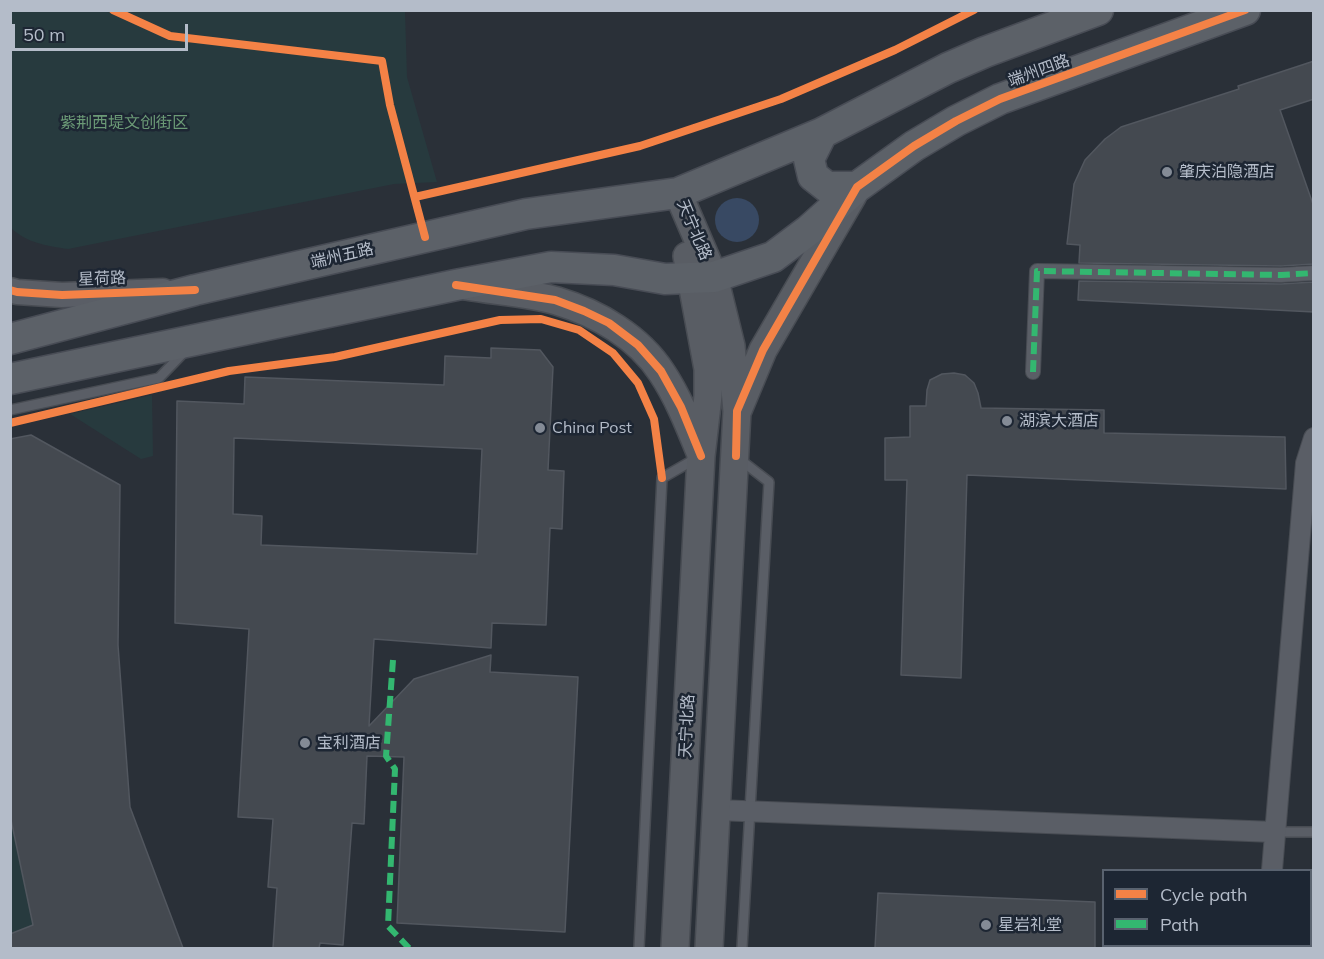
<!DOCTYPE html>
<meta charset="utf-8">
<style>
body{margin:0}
#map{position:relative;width:1324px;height:959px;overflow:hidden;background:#2a3038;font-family:Mulish,sans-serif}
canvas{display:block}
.frame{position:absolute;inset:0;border:12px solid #b4bcc9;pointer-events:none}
.legend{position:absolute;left:1102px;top:869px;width:210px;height:78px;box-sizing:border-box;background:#1d2633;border:2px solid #59626f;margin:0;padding:8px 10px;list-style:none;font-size:18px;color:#b4bcc9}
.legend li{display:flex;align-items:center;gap:12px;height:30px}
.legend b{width:30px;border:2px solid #59626f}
.scale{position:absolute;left:12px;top:24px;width:176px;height:27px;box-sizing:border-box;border:3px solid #b4bcc9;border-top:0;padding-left:8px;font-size:18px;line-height:21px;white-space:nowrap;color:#b4bcc9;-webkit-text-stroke:4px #1d2633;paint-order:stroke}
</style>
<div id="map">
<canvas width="1324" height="959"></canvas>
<div class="frame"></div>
<ul class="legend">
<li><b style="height:8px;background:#f48246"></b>Cycle path</li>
<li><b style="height:8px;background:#33b770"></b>Path</li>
</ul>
<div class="scale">50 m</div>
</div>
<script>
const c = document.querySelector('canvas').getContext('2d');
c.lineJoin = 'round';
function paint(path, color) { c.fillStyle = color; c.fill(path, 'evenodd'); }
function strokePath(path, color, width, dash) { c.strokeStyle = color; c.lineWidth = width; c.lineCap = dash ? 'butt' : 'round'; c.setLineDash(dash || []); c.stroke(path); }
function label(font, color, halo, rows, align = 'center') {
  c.font = font + ' Mulish,"Noto Sans SC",sans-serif'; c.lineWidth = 5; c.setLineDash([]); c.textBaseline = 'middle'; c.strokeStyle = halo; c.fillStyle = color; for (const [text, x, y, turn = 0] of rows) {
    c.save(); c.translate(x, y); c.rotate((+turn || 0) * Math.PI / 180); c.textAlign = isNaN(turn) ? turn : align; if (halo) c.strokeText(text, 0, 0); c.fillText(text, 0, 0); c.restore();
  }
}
const green = new Path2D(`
 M 11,10 L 405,11 L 407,77 L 437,182 L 394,184 L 68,249 C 47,246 27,243 11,228 Z
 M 152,395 L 153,456 L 141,459 L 70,414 Z
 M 10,815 L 33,925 L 11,934 L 10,934 Z`);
const water = new Path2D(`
 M715 220a22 22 0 1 1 44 0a22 22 0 1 1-44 0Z`);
const building = new Path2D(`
 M 1314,61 L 1314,99 L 1280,110 L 1314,207 L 1314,264 L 1281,266 L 1079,263 L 1080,245 L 1067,244 L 1074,184 L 1085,160 L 1105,139 L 1121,127 L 1239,89 L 1238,86 Z
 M 1079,281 L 1281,284 L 1314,282 L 1314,312 L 1078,300 Z
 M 491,348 L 540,350 L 553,367 L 548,470 L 564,471 L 562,529 L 550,528 L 546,625 L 492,623 L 491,648 L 374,639 L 369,726 L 414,679 L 491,655 L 490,672 L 578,677 L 565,932 L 397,923 L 404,757 L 367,756 L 364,824 L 352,823 L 343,945 L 320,943 L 319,948 L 273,948 L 277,888 L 268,887 L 273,819 L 238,817 L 249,629 L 175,623 L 177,401 L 244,404 L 245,377 L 444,385 L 445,356 L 491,358 ZM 234,438 L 482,449 L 477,554 L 261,545 L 262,516 L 233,514 Z
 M 954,373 L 965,375 L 974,383 L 978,393 L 981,408 L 1104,410 L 1104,433 L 1285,437 L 1286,489 L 967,475 L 961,678 L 901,675 L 907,480 L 885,480 L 885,438 L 910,437 L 910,406 L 926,406 L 927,390 L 930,380 L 942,374 Z
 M 31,435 L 120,485 L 118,645 L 130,807 L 183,948 L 10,948 L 10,934 L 33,925 L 10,815 L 10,439 Z
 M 878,893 L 1095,902 L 1095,948 L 875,948 Z`);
const service = new Path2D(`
 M 10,410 L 159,378 L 185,351
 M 738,458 L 769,482 L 742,948
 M 1274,832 L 1314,832
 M 639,948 L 662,478 L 697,458`);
const pedestrian = new Path2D(`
 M 1033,372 L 1037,271 L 1281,275 L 1314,273`);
const minor = new Path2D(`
 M 717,810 L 1274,832
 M 1272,870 L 1306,463 L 1314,438
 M 1267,948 L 1267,946`);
const tertiary = new Path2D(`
 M 10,290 L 17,292 L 62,295 L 163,291`);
const secondary = new Path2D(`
 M 678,193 L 714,277 L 731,346 L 737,411 L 709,948
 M 466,286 C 494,291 530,293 557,301 C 597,313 639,337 662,373 C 678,397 689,425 700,452
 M 738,410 L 763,350 L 853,195
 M 675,948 L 701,456 L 708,396 L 708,369 L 687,256`);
const primary = new Path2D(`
 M 822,133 L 809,159 L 813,176 L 827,187 L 857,187
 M 10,339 L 195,290 L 526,214 L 678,193 L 822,133 L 948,68 L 985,52 L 1098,10
 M 10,379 L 456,285 L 551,267 L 614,270 L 665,279 L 714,277 L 773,257 L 809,230 L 857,187 L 914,146 L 956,121 L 1000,99 L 1245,10`);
const quiet = new Path2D(`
 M 1033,372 L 1037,271 L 1281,275 L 1314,273
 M 393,660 L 386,756 L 395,769 L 388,926 L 409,948`);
const cycleway = new Path2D(`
 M 113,10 L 170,36 L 382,61 L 390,105 L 425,237
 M 415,197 L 640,146 L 781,99 L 895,50 L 974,10
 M 456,285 L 555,300 L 584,311 L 609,323 L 638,345 L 661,371 L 681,407 L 701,456
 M 10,290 L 17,292 L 62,295 L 195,290
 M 10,423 L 229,371 L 335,357 L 500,320 L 541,319 L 579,330 L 613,353 L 638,383 L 654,419 L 662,478
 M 736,456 L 737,411 L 763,350 L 857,187 L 914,146 L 956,121 L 1000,99 L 1245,10`);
const markers = [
 [1167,172,6,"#848b96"],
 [1007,421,6,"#848b96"],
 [540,428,6,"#848b96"],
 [305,743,6,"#848b96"],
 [986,925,6,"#848b96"]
];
const streetNames = [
 ["端州四路",1039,71,-20],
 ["天宁北路",694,230,67],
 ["端州五路",342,256,-13],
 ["星荷路",102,279,-2],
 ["天宁北路",687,726,-87]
];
const parkNames = [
 ["紫荆西堤文创街区",124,123]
];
const poiNames = [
 ["肇庆泊隐酒店",1179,172],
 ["湖滨大酒店",1019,421],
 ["China Post",552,428],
 ["宝利酒店",317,743],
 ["星岩礼堂",998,925]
];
paint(green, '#273a3e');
paint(water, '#384963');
paint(building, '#444950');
strokePath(building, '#52575f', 1.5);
strokePath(service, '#484c53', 12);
strokePath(pedestrian, '#484c53', 16);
strokePath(minor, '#484c53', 22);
strokePath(tertiary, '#484c53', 27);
strokePath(secondary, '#484c53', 30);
strokePath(primary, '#484c55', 33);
strokePath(service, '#5a5e66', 9);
strokePath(pedestrian, '#5a5e66', 14);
strokePath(minor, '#5a5e66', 20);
strokePath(tertiary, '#5a5e66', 24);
strokePath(secondary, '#595d64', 27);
strokePath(primary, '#5c6168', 30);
strokePath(quiet, '#33b770', 6, [12, 6]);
strokePath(cycleway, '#f48246', 8);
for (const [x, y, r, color] of markers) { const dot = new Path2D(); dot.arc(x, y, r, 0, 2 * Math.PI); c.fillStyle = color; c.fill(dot); strokePath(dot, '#1d2633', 2); }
label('16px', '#b4bcc9', '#1d2633', streetNames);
label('16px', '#6b9a76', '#1d2633', parkNames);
label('16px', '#b4bcc9', '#1d2633', poiNames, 'left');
</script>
